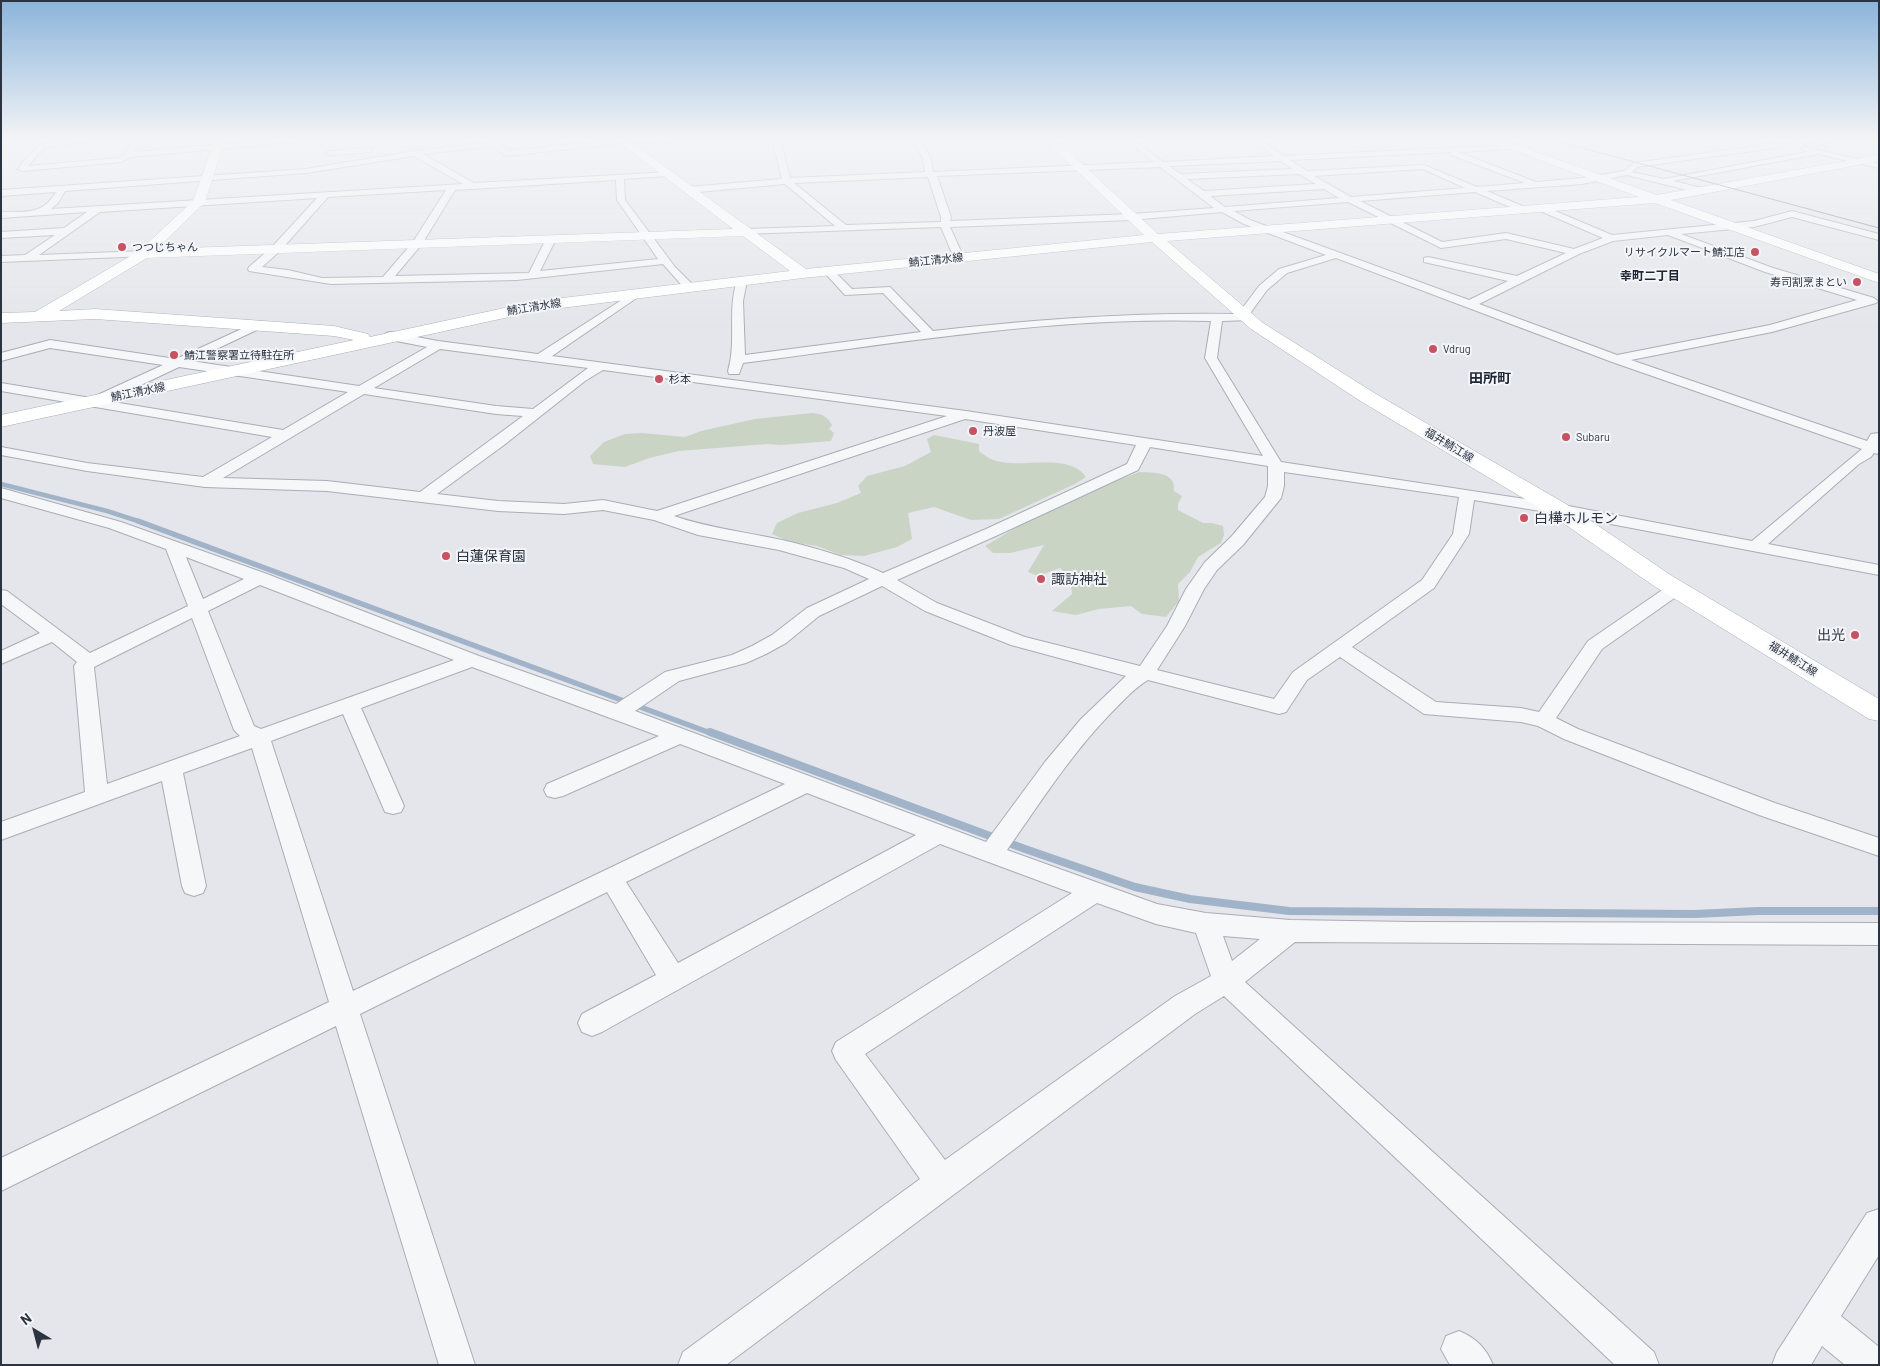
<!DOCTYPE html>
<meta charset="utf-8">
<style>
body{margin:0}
#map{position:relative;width:1880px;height:1366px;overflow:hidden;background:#e4e6eb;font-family:Barlow,sans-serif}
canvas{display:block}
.frame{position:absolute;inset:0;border:2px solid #2c3442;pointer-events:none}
.north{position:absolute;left:10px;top:1306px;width:50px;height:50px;-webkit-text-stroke:4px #f3f5f8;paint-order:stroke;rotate:323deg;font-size:14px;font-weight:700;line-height:20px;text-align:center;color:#2c3442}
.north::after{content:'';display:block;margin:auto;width:18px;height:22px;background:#2c3442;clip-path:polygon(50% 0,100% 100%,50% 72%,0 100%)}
</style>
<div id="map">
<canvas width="1880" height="1366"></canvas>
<div class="frame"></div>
<div class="north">N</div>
</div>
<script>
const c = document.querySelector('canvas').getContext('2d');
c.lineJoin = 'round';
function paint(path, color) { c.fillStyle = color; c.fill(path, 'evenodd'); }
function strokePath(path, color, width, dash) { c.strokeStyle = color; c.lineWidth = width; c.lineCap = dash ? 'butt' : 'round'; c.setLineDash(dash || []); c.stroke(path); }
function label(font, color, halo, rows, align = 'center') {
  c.font = font + ' Barlow,"Noto Sans JP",sans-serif'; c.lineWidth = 4; c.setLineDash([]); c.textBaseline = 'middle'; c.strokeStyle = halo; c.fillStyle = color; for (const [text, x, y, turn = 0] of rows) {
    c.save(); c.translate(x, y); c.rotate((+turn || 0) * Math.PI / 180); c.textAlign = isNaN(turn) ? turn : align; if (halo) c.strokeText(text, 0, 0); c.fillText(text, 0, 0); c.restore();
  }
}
const green = new Path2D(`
 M 812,413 C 822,414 827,416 832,425 L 829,429 L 834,433 L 831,441 L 781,445 L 767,444 L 679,451 L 649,458 L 625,467 L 593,464 L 590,456 L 604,442 L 625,434 L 642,433 L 685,437 L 701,431 L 755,419 Z
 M 934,435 L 979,444 L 979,451 C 983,454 988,458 993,460 C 1019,470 1068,451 1086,477 L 1075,484 L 999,519 L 971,520 L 934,507 L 908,513 L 912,539 L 897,547 L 864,556 L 841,555 L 817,546 L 790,542 L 772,534 L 777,523 L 798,513 L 837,503 L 861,493 L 858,486 L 867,476 L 905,466 L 931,452 L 927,439 Z
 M 1139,472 C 1154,473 1176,471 1174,491 L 1182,496 L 1178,504 L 1178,510 L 1203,523 L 1212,523 L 1223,526 L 1224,535 L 1221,543 L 1198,557 L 1190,572 L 1178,584 L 1179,601 L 1166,617 L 1142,614 L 1131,606 L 1099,609 L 1076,615 L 1052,611 L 1072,594 C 1071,582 1069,576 1060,568 L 1038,576 L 1028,572 L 1044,545 L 1010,553 L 993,553 L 985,546 L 1032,518 L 1058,508 L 1071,499 Z`);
const streamFar2 = new Path2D(`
 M 1,484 L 107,511 L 141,522`);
const streamFar1 = new Path2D(`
 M 138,521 L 713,734`);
const stream = new Path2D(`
 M 710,732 L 1025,849 L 1135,887 L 1190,899 L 1289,911 L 1695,914 L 1758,911 L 1879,911`);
const street = new Path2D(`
 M 79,139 L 108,139 L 47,147 L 38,154 L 28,166 L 119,158 L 126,153 L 131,139 L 139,139 L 134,152 L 277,139 L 308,139 L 305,141 L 130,157 L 121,162 L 22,171 L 18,169 C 39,140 45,143 79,139 Z
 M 487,139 L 495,139 L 508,151 L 618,139 L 708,139 L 705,141 L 623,143 L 506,156 L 493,146 L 423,154 L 474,183 L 670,172 L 670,176 L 667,176 L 624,179 L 625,200 L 675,267 L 694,286 L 695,288 L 694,290 L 686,290 L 663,264 L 517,280 L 331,284 L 249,271 L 248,269 L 249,267 L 272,247 L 317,198 L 100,212 L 39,255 L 144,251 L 149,254 L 148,256 L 1,262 L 1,256 L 25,255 L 55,235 L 1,238 L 1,232 L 64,228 L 87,212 L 1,218 L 1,212 C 26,211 42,216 56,192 L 1,196 L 1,190 L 306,169 L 415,151 L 489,142 ZM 414,156 L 463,184 L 51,209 L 58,203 L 65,191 L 306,173 ZM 616,180 L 617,200 L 658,259 L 540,271 L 556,239 L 551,236 L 546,239 L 529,273 L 395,276 L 422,244 L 455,190 ZM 446,190 L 413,242 L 383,277 L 322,278 L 288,270 L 262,267 L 280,251 L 328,197 Z
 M 772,139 L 780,139 L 790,178 L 925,172 L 923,159 L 913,139 L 920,139 L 931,159 L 933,172 L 1154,162 L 1125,139 L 1133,139 L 1163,162 L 1274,156 L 1252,139 L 1260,139 L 1284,156 L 1510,145 L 1513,145 L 1513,149 L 1458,152 L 1536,182 L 1582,178 L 1624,171 L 1634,163 L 1785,142 L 1788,142 L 1788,146 L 1637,167 L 1632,172 L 1664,179 L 1807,152 L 1801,149 L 1805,147 L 1879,164 L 1879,168 L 1818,154 L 1673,181 L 1706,189 L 1707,191 L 1703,194 L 1627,175 L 1582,184 L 1487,191 L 1527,208 L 1529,210 L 1524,213 L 1475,192 L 1360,201 L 1442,242 L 1506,233 L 1574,249 L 1603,238 L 1538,210 L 1538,206 L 1541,205 L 1612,235 L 1754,221 L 1792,211 L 1879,234 L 1879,240 L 1792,217 L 1754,227 L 1681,234 L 1773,268 L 1874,298 L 1878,301 L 1876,303 L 1772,332 L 1631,360 L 1867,441 L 1871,434 L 1879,433 L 1879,454 L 1874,453 L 1871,457 L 1859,464 L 1768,544 L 1879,565 L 1879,575 L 1558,514 L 1474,500 L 1469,534 L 1434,588 L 1352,647 L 1436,702 L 1521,708 L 1539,712 L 1588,641 L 1671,584 L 1677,583 L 1683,584 L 1686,588 L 1683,592 L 1602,649 L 1556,718 L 1578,729 L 1775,803 L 1879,838 L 1879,856 L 1759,815 L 1564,739 L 1538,726 L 1521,722 L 1424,714 L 1340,657 L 1307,680 L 1286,712 L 1279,714 L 1148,680 C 1133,689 1123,701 1111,713 C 1071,754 1040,803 1007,850 L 1157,904 L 1206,913 L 1290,920 L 1410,922 L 1879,923 L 1879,945 L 1295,942 L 1245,982 L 1654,1352 L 1659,1365 L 1615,1365 L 1224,996 L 1195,1014 L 726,1365 L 678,1365 L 683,1352 L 920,1179 L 836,1060 L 832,1051 L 836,1042 L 1072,893 L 940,844 L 602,1032 L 592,1036 L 582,1032 L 578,1023 L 582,1014 L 656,975 L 607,892 L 360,1014 L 475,1365 L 439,1365 L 336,1026 L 1,1191 L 1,1158 L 329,1002 L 252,748 L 183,773 L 206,886 L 203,893 L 194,896 L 185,893 L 182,886 L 162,781 L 1,840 L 1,822 L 85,792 L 74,666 L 77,662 L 52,642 L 1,664 L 1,651 L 40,633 L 1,604 L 1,590 L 7,591 L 90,653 L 188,606 L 166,549 L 109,528 L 1,498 L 1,488 L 121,522 L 267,574 L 479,656 L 616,704 L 665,672 L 732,655 L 752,646 L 772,635 L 807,608 L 869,579 L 844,568 L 779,550 L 698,535 L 654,520 L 603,510 L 564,514 L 498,511 L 327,491 L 205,487 L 87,471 L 1,455 L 1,447 L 87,463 L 203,477 L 272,437 L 1,391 L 1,383 L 91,398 L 163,365 L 50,348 L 1,361 L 1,353 L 50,340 L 176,359 L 259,321 L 263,323 L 265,325 L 263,327 L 191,361 L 359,386 L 427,347 L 386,339 L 384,336 L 386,333 L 390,332 L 438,341 L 538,354 L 634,292 L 639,295 L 638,297 L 552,356 L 966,411 L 1263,456 L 1205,358 L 1211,321 C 1054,316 898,343 743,363 L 739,374 L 729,374 L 728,371 C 737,341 727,310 737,281 L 742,278 L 747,281 L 743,301 L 745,355 L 921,332 L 883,293 L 845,295 L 823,271 L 828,268 L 832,269 L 852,289 L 890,287 L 933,331 C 1035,319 1135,312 1238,314 L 1259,286 L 1279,269 L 1326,255 L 1244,224 L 1222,212 L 1131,220 L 950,227 L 964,258 L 959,261 L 954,258 L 941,227 L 743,234 L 743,230 L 746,229 L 835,226 L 785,184 L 688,193 L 684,190 L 688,187 L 782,179 ZM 1451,152 L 1451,155 L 1525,183 L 1477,187 L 1424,165 L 1307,171 L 1290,160 ZM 1281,161 L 1293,169 L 1181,174 L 1169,166 ZM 1160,167 L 1214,208 L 1131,214 L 950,221 L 951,217 L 937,176 ZM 1423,169 L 1465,188 L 1351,197 L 1314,176 ZM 1299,174 L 1316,184 L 1204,191 L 1187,179 ZM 928,177 L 941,217 L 941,222 L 846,225 L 794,183 ZM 1324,189 L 1339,198 L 1225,207 L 1210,196 ZM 1348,202 L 1441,248 L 1506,239 L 1566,253 L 1517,276 L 1428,257 L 1424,258 L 1424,262 L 1508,281 L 1469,300 L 1250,220 L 1234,211 ZM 1668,235 L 1765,272 L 1857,300 L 1770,325 L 1617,355 L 1479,304 L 1579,254 L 1613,241 ZM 1336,258 L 1612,362 L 1862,449 L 1752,541 L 1558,504 L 1281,462 L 1217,358 L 1222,321 L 1251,320 L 1253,318 L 1249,315 L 1267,290 L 1287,273 ZM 440,349 L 588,368 L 533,409 L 496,406 L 374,388 ZM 179,367 L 348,392 L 283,430 L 107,401 ZM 603,370 L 947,416 L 657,511 L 603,500 L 564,504 L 498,501 L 437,494 L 504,445 L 585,381 ZM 364,394 L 496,414 L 523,416 L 420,492 L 327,481 L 223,478 ZM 965,419 L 1136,445 L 1127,464 L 986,529 L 883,573 C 851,558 816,548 782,540 C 745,532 709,528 674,516 ZM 1150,447 L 1268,466 L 1268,486 L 1265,497 L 1231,537 L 1205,562 L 1186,589 L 1167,626 L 1140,666 L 1025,637 L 937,603 L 897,580 L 998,535 L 1138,470 ZM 1284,472 L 1459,497 L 1453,534 L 1422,580 L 1293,672 L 1274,699 L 1157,670 L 1185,626 L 1204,589 L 1217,570 L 1243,545 L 1281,498 L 1284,486 ZM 186,557 L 244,579 L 203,599 ZM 260,585 L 454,660 L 261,729 L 254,726 L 208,611 ZM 882,586 L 925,611 L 1011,645 L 1126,676 L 1081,719 L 1045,762 L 986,842 L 635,711 L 679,681 L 746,663 L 766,654 L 786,643 L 819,616 ZM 192,618 L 234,730 L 240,736 L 107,784 L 94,667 ZM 472,667 L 659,736 L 547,784 L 544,790 L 547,796 L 555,798 L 563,796 L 680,744 L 785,784 L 353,991 L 271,741 L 343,714 L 385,812 L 393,814 L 401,812 L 404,806 L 361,708 ZM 807,793 L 916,835 L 678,963 L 626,882 ZM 1097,903 L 1156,924 L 1196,933 L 1211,976 L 1175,996 L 945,1160 L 865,1054 ZM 1223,936 L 1260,939 L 1232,961 Z
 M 1828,139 L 1845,139 L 1809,147 L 1805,145 Z
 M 368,148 L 371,148 L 371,152 L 330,155 L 326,153 L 330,151 Z
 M 1879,1209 L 1879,1255 L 1841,1316 L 1879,1347 L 1879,1365 L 1845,1365 L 1822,1346 L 1811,1365 L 1772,1365 L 1777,1352 L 1867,1213 Z
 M 1459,1331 C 1476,1338 1486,1348 1493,1365 L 1450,1365 L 1441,1349 L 1446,1336 Z`);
const secondary = new Path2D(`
 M 215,139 L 225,139 L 205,202 L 157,249 L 733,229 L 615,139 L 627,139 L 806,269 L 1144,235 L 1044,139 L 1055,139 L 1158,234 L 1639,197 L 1484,139 L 1500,139 L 1657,195 L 1879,155 L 1879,161 L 1671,200 L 1879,274 L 1879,283 L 1655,203 L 1167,241 L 1263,323 L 1376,394 L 1566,504 L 1672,576 L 1879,699 L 1879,721 L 1869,719 L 1654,586 L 1550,514 L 1362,402 L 1251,329 L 1152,242 L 803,278 L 537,311 L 1,427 L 1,415 L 354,340 L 334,336 L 95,319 L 1,323 L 1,313 L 35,312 L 139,251 L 193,201 ZM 743,236 L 790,271 L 537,301 L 370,337 L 368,334 L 334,326 L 95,309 L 59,311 L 147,258 Z`);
const tram = new Path2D(`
 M 1549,139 L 1879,228`);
const markers = [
 [122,247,5,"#c65262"],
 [1755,252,5,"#c65262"],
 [1857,282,5,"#c65262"],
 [1433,349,5,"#c65262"],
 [174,355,5,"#c65262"],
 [659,379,5,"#c65262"],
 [973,431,5,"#c65262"],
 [1566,437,5,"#c65262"],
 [1524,518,5,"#c65262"],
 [446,556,5,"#c65262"],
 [1041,579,5,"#c65262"],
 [1855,635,5,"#c65262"]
];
const farPoinames = [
 ["つつじちゃん",132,247],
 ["リサイクルマート鯖江店",1745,252,"right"],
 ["寿司割烹まとい",1847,282,"right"],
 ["Vdrug",1443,349],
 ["鯖江警察署立待駐在所",184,355],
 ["杉本",669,379],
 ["丹波屋",983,431],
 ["Subaru",1576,437]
];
const farStreetnames = [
 ["鯖江清水線",936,260,-6],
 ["鯖江清水線",534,307,-9],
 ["鯖江清水線",138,392,-12],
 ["福井鯖江線",1449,445,31],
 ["福井鯖江線",1793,659,32]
];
const farNeighbourhoodnames = [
 ["幸町二丁目",1650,276]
];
const farQuarternames = [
 ["田所町",1490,378]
];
const poiNames = [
 ["白樺ホルモン",1534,518],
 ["白蓮保育園",456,556],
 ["諏訪神社",1051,579],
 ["出光",1845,635,"right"]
];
paint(green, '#c9d4c5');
strokePath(streamFar2, '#a1b3c8', 4.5);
strokePath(streamFar1, '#a1b3c8', 5.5);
strokePath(stream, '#a1b3c8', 8);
strokePath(street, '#a9adb5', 2);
strokePath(secondary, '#a9adb5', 1);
paint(street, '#f6f7f9');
paint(secondary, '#fff');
strokePath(tram, '#7e8693', 1);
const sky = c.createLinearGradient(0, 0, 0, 331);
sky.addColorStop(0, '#8bb4db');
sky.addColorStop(0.42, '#f3f4f6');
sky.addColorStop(1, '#f3f4f600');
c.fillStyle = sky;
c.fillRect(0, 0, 1880, 331);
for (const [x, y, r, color] of markers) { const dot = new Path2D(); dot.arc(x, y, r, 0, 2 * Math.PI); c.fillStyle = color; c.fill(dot); strokePath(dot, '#f3f5f8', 2); }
label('11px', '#2c3442', '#f3f5f8', farPoinames, 'left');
label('11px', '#2c3442', '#f3f5f8', farStreetnames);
label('bold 12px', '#1e2533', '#f3f5f8', farNeighbourhoodnames);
label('bold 14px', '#1e2533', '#f3f5f8', farQuarternames);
label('14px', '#2c3442', '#f3f5f8', poiNames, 'left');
</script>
